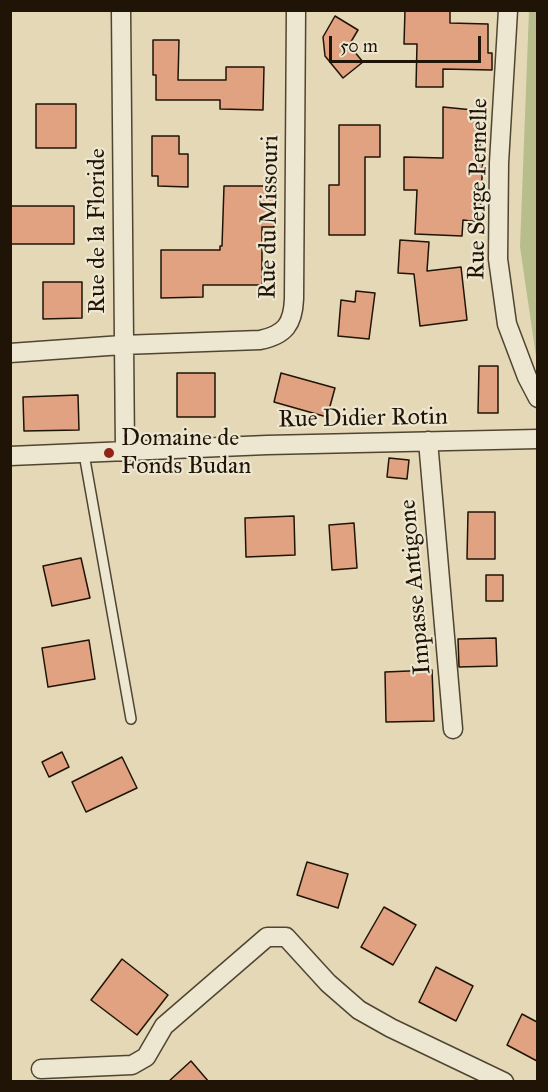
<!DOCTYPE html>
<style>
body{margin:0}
#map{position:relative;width:548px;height:1092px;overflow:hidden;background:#e4d8b7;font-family:"IM FELL Great Primer",serif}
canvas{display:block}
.frame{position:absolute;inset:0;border:12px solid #1f1406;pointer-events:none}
.scale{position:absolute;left:329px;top:36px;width:152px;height:27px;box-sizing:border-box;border:3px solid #1f1406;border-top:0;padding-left:8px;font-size:18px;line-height:21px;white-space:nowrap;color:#1f1406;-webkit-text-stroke:4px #ede6d0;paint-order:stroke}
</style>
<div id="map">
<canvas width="548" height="1092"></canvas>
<div class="frame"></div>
<div class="scale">50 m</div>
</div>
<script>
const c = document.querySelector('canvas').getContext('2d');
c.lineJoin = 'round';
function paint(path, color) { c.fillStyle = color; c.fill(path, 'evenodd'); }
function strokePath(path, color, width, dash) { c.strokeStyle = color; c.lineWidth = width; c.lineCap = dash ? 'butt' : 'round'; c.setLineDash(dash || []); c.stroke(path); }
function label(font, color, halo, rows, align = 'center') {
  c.font = font + ' "IM FELL Great Primer",serif'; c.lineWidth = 4.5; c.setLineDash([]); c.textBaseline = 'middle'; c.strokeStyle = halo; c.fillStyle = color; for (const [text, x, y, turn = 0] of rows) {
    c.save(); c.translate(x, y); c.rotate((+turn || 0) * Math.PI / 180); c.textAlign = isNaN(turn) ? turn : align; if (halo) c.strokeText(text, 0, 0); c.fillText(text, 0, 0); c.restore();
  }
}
const green = new Path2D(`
 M 529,10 L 538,11 L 537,363 L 520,247 Z`);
const building = new Path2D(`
 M 405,10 L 450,10 L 450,23 L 488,24 L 488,53 L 492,53 L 492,70 L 443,69 L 443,87 L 416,87 L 417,44 L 404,44 Z
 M 335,16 L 358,30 L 349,45 L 363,62 L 343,78 L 325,56 L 323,37 Z
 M 153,40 L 179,40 L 178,80 L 226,80 L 226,67 L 264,67 L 263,110 L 220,109 L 220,100 L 156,100 L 156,75 L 153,75 Z
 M 36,104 L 76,104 L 76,148 L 36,148 Z
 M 443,107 L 483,111 L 479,155 L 483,155 L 480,222 L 463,220 L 462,236 L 415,234 L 417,190 L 404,190 L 404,157 L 443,158 Z
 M 339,125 L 380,125 L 380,157 L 365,157 L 365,235 L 329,235 L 329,185 L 339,185 Z
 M 152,136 L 179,136 L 179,154 L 188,154 L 188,187 L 158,186 L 158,176 L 152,176 Z
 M 224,186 L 274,186 L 274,227 L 262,227 L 262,285 L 203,285 L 203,297 L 161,298 L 161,250 L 220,250 L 220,246 L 222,246 Z
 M 10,206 L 74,206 L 74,244 L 10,244 Z
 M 400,240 L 429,242 L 427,271 L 461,267 L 467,320 L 420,326 L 414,274 L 398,273 Z
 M 43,282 L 82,282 L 82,318 L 43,319 Z
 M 356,291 L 375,293 L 369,339 L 338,336 L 341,300 L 355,302 Z
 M 479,366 L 498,366 L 498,413 L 478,413 Z
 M 177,373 L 215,373 L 215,417 L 177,417 Z
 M 281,373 L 335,388 L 327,417 L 274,402 Z
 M 78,395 L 79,430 L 24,431 L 23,397 Z
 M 389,458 L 409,460 L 407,479 L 387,477 Z
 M 468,512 L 495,512 L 495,559 L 467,559 Z
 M 294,516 L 295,555 L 246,557 L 245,518 Z
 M 354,523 L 357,568 L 332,570 L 329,525 Z
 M 81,558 L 90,598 L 52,606 L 43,566 Z
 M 486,575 L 503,575 L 503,601 L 486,601 Z
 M 496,638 L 497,666 L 459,667 L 458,639 Z
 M 89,640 L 95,679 L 48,687 L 42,648 Z
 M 432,670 L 434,721 L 386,722 L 385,672 Z
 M 62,752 L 69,767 L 49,777 L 42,762 Z
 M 122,757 L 137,788 L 86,812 L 72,782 Z
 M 307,862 L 348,874 L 338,908 L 297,895 Z
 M 384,907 L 416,925 L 393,965 L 361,947 Z
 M 122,959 L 168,995 L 137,1035 L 91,1000 Z
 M 436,967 L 473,986 L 456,1021 L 419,1002 Z
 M 522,1014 L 537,1022 L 537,1061 L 507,1045 Z
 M 191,1061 L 209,1082 L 168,1082 Z`);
const lane = new Path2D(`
 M 84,454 L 131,719`);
const street = new Path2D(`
 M 121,10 L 125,452
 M 508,10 L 499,163 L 498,259 L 507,324 L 527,377 L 538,398
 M 10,353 L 122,345 L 260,340 C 285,335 293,324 294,299 L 296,10
 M 428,441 L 453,729
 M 10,456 L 267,445 L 538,439
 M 41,1069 L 132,1065 L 146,1057 L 164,1026 L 267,937 L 286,937 L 328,983 L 359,1010 L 391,1028 L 504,1082`);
const markers = [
 [109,453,6,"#8f2418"]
];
const streetNames = [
 ["Rue Serge Pernelle",479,189,-89],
 ["Rue du Missouri",270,217,-89],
 ["Rue de la Floride",98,231,-90],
 ["Rue Didier Rotin",363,419,-1],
 ["Impasse Antigone",416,587,-95]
];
const poiNames = [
 ["Domaine de",121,439],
 ["Fonds Budan",121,467]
];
paint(green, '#b7be8c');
paint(building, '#e0a280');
strokePath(building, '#1f1406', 1.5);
strokePath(lane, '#504532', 12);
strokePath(street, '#504532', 21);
strokePath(lane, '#ede6d0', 9);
strokePath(street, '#ede6d0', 18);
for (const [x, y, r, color] of markers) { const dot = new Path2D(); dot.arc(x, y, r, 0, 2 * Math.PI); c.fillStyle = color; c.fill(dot); strokePath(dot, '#ede6d0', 2); }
label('24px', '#1f1406', '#ede6d0', streetNames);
label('24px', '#1f1406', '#ede6d0', poiNames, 'left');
</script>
